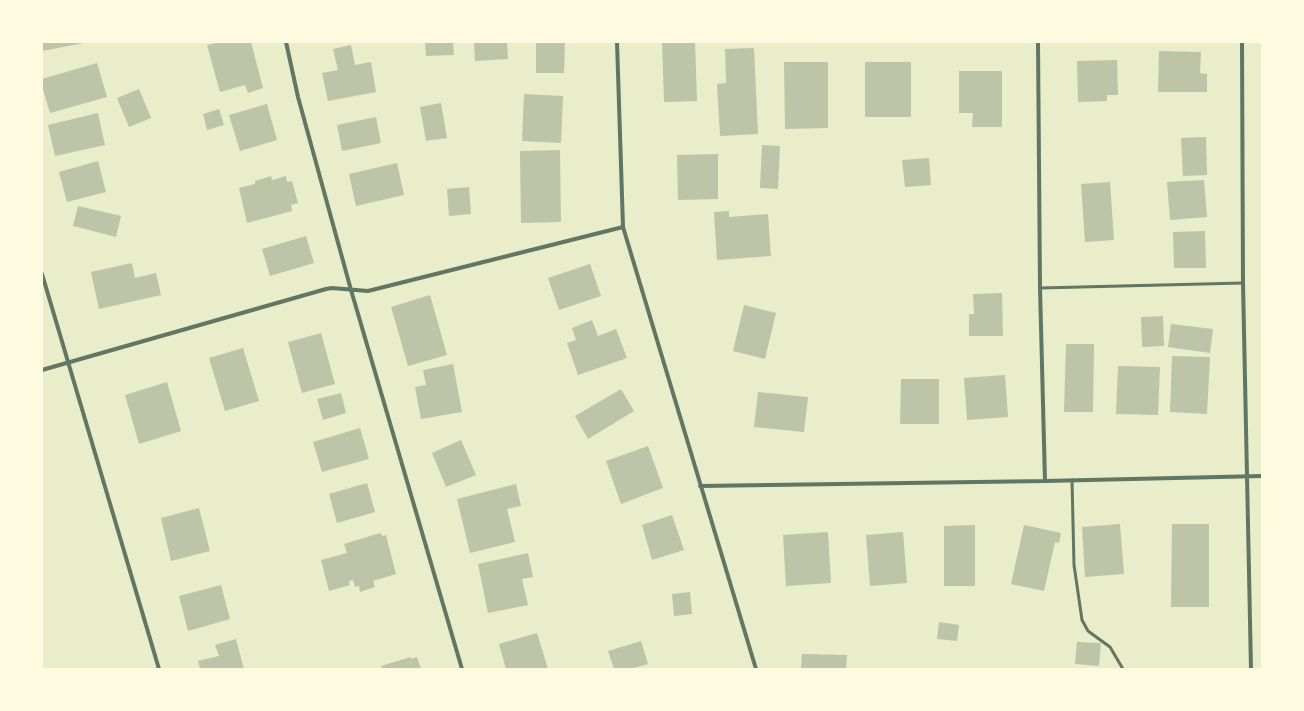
<!DOCTYPE html>
<style>
body{margin:0}
#map{position:relative;width:1304px;height:711px;overflow:hidden;background:#e9edc9;font-family:Figtree,sans-serif}
canvas{display:block}
.frame{position:absolute;inset:0;border:43px solid #fefae0;pointer-events:none}
</style>
<div id="map">
<canvas width="1304" height="711"></canvas>
<div class="frame"></div>
</div>
<script>
const c = document.querySelector('canvas').getContext('2d');
c.lineJoin = 'round';
function paint(path, color) { c.fillStyle = color; c.fill(path, 'evenodd'); }
function strokePath(path, color, width, dash) { c.strokeStyle = color; c.lineWidth = width; c.lineCap = dash ? 'butt' : 'round'; c.setLineDash(dash || []); c.stroke(path); }
const building = new Path2D(`
 M 42,42 L 84,42 L 84,43 L 42,51 Z
 M 220,42 L 251,42 L 263,88 L 248,93 L 245,85 L 220,92 L 207,45 Z
 M 425,42 L 453,42 L 454,55 L 426,56 Z
 M 474,42 L 507,42 L 508,59 L 475,61 Z
 M 536,42 L 565,42 L 564,73 L 536,73 Z
 M 662,42 L 695,42 L 697,101 L 664,102 Z
 M 351,45 L 355,65 L 371,62 L 376,92 L 328,101 L 322,73 L 338,70 L 333,49 Z
 M 754,48 L 758,134 L 720,136 L 717,84 L 726,83 L 725,49 Z
 M 1159,51 L 1201,52 L 1200,73 L 1207,74 L 1207,92 L 1158,92 Z
 M 1117,60 L 1118,95 L 1107,95 L 1107,101 L 1078,102 L 1077,61 Z
 M 784,62 L 828,62 L 828,128 L 785,129 Z
 M 865,62 L 911,62 L 911,117 L 865,117 Z
 M 97,63 L 107,97 L 50,113 L 42,86 L 42,79 Z
 M 959,71 L 1002,71 L 1002,127 L 972,127 L 973,113 L 959,113 Z
 M 139,89 L 151,118 L 129,127 L 117,98 Z
 M 524,94 L 563,96 L 561,143 L 522,141 Z
 M 441,103 L 447,138 L 426,141 L 420,107 Z
 M 267,104 L 277,140 L 240,151 L 229,115 Z
 M 219,109 L 224,125 L 207,130 L 203,114 Z
 M 98,113 L 105,145 L 55,156 L 48,125 Z
 M 376,117 L 381,143 L 342,151 L 337,125 Z
 M 1206,137 L 1207,175 L 1183,176 L 1181,138 Z
 M 762,145 L 780,146 L 778,189 L 760,188 Z
 M 560,150 L 561,222 L 521,223 L 520,151 Z
 M 718,154 L 718,199 L 678,200 L 677,155 Z
 M 929,158 L 931,185 L 905,187 L 902,160 Z
 M 98,161 L 106,192 L 67,202 L 59,172 Z
 M 397,163 L 404,195 L 356,206 L 349,174 Z
 M 271,176 L 272,180 L 286,176 L 287,182 L 292,181 L 298,203 L 291,205 L 292,211 L 247,223 L 239,188 L 255,184 L 255,181 Z
 M 1204,180 L 1207,217 L 1170,220 L 1167,182 Z
 M 1110,182 L 1114,240 L 1085,242 L 1081,184 Z
 M 469,187 L 471,214 L 449,216 L 447,189 Z
 M 78,206 L 121,216 L 116,237 L 73,226 Z
 M 729,211 L 729,217 L 768,214 L 771,256 L 717,260 L 714,212 Z
 M 1205,231 L 1206,268 L 1174,268 L 1173,232 Z
 M 306,236 L 314,263 L 270,276 L 262,249 Z
 M 132,263 L 135,278 L 156,273 L 161,295 L 99,309 L 91,272 Z
 M 590,264 L 601,296 L 559,310 L 548,278 Z
 M 1002,293 L 1003,336 L 969,336 L 969,314 L 974,314 L 973,294 Z
 M 430,295 L 447,355 L 408,366 L 391,307 Z
 M 744,305 L 776,313 L 765,359 L 733,351 Z
 M 1163,316 L 1164,346 L 1142,347 L 1141,317 Z
 M 592,320 L 598,336 L 616,329 L 627,358 L 578,375 L 567,343 L 576,340 L 572,328 Z
 M 1171,324 L 1213,329 L 1210,353 L 1168,347 Z
 M 321,333 L 335,384 L 302,393 L 288,342 Z
 M 1066,344 L 1094,344 L 1093,412 L 1064,412 Z
 M 243,348 L 259,401 L 225,411 L 209,358 Z
 M 1172,356 L 1210,357 L 1207,414 L 1170,412 Z
 M 453,364 L 462,412 L 421,419 L 415,387 L 426,385 L 423,370 Z
 M 1118,366 L 1160,367 L 1158,415 L 1116,414 Z
 M 1005,375 L 1008,417 L 967,420 L 964,378 Z
 M 901,379 L 939,379 L 939,424 L 900,424 Z
 M 167,382 L 181,431 L 139,444 L 125,395 Z
 M 621,389 L 634,411 L 588,439 L 575,416 Z
 M 758,392 L 808,397 L 804,432 L 754,427 Z
 M 341,393 L 346,413 L 323,420 L 317,399 Z
 M 360,428 L 369,459 L 322,472 L 313,442 Z
 M 461,440 L 476,475 L 446,487 L 432,453 Z
 M 648,446 L 663,488 L 621,504 L 606,461 Z
 M 367,483 L 375,512 L 337,523 L 329,494 Z
 M 516,484 L 521,506 L 507,509 L 515,542 L 470,553 L 457,499 Z
 M 199,508 L 210,551 L 171,561 L 161,518 Z
 M 672,515 L 684,550 L 652,560 L 642,525 Z
 M 1120,524 L 1124,574 L 1085,577 L 1082,527 Z
 M 1172,524 L 1209,524 L 1209,607 L 1171,607 Z
 M 975,525 L 975,586 L 944,586 L 944,526 Z
 M 1024,525 L 1061,533 L 1059,543 L 1055,542 L 1044,591 L 1011,584 Z
 M 828,532 L 831,583 L 786,586 L 783,535 Z
 M 903,532 L 907,583 L 870,586 L 866,535 Z
 M 380,533 L 383,536 L 386,535 L 396,574 L 373,581 L 375,587 L 360,592 L 359,586 L 355,587 L 353,580 L 349,581 L 350,585 L 329,591 L 321,560 L 347,553 L 344,544 Z
 M 528,553 L 533,577 L 522,579 L 528,605 L 488,613 L 478,564 Z
 M 221,585 L 230,619 L 188,631 L 179,596 Z
 M 690,592 L 692,614 L 674,616 L 672,594 Z
 M 939,622 L 959,625 L 957,641 L 937,639 Z
 M 537,633 L 548,669 L 506,669 L 499,644 Z
 M 236,639 L 244,669 L 200,669 L 198,661 L 219,656 L 215,645 Z
 M 641,641 L 648,664 L 631,669 L 614,669 L 608,651 Z
 M 1077,642 L 1101,643 L 1099,666 L 1075,664 Z
 M 802,654 L 847,655 L 846,669 L 801,669 Z
 M 411,657 L 411,659 L 417,657 L 421,669 L 382,669 L 381,666 Z`);
const service = new Path2D(`
 M 1040,288 L 1243,283
 M 1072,480 L 1074,565 L 1082,620 L 1088,631 L 1110,647 L 1123,669`);
const minor = new Path2D(`
 M 286,42 L 298,97 L 351,290 L 462,669
 M 617,42 L 623,227 L 756,669
 M 1038,42 L 1040,288 L 1045,481
 M 1242,42 L 1243,283 L 1251,669
 M 42,274 L 159,669
 M 42,370 L 326,289 L 332,288 L 368,291 L 623,227
 M 700,486 L 1045,481 L 1262,476`);
paint(building, '#bcc5a7');
strokePath(service, '#617663', 3);
strokePath(minor, '#617663', 4);
</script>
